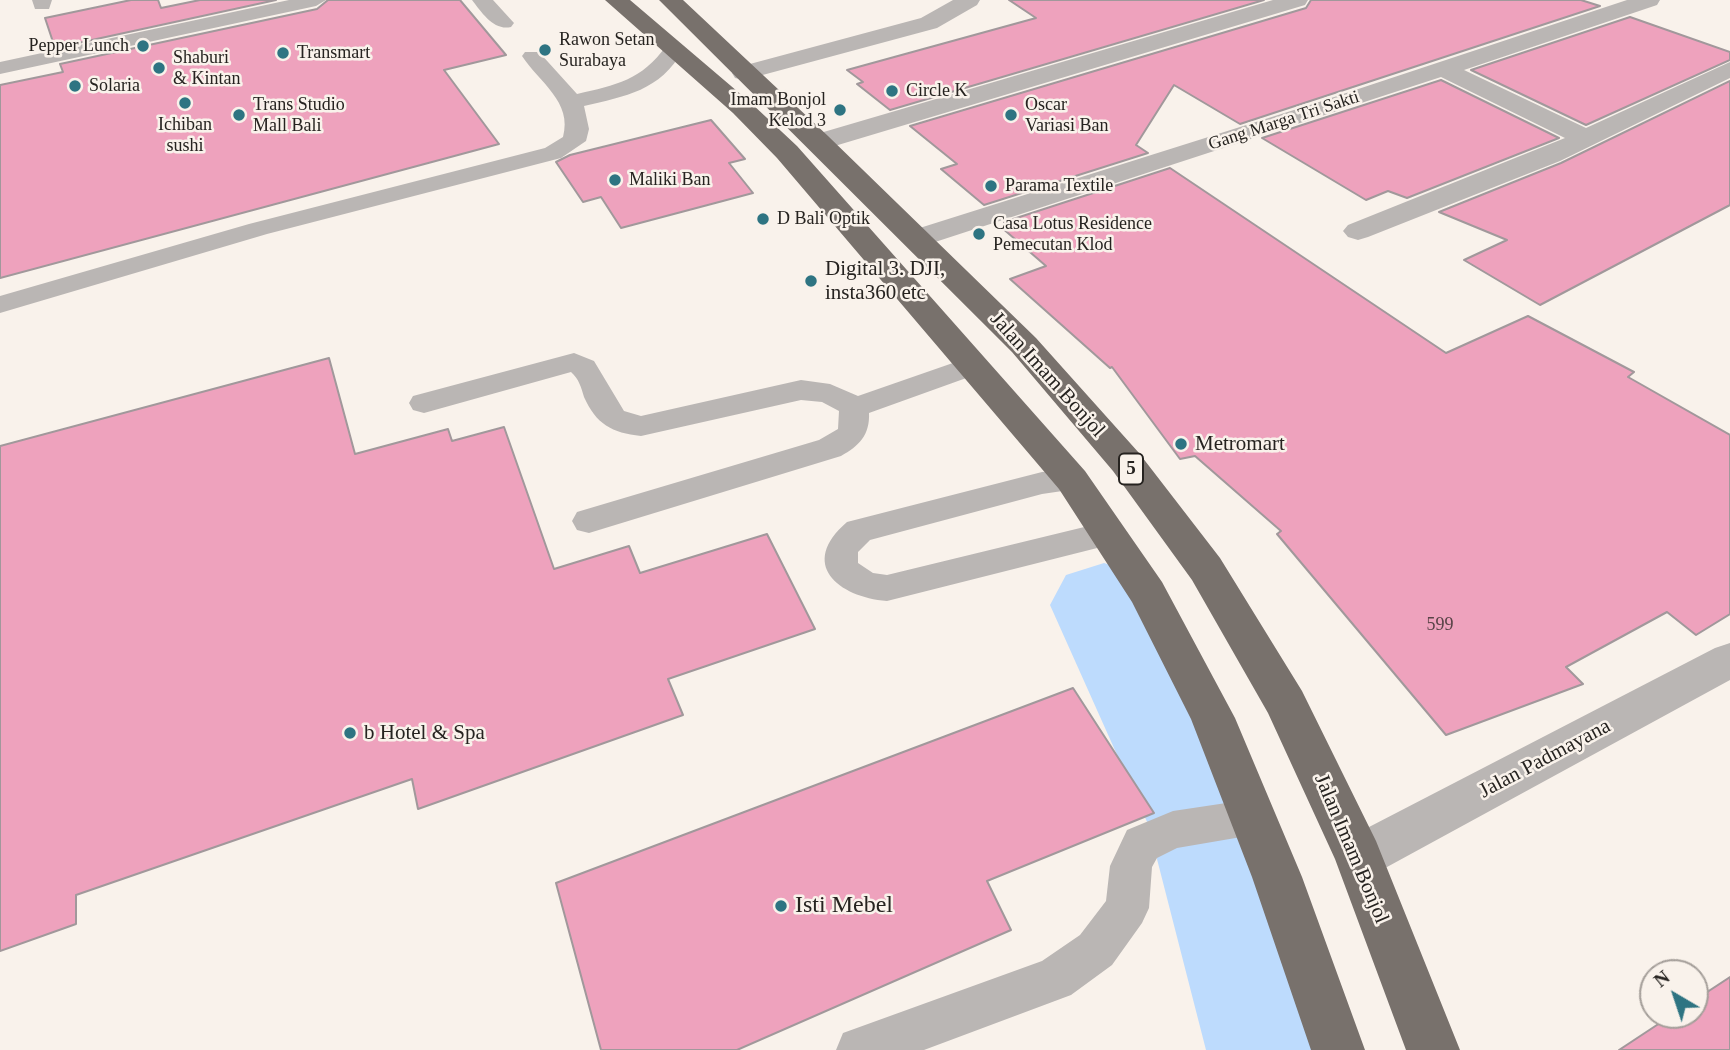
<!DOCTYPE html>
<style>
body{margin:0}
#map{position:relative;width:1730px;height:1050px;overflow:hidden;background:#f9f2eb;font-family:Georgia,serif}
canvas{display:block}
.north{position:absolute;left:1639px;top:959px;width:70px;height:70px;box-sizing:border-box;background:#f9f2eb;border:2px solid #a59f9a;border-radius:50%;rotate:321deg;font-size:19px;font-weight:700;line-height:28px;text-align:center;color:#262320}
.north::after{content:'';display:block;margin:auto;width:24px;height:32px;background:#2e7482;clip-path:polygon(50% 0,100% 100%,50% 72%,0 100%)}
</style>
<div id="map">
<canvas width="1730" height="1050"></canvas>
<div class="north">N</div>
</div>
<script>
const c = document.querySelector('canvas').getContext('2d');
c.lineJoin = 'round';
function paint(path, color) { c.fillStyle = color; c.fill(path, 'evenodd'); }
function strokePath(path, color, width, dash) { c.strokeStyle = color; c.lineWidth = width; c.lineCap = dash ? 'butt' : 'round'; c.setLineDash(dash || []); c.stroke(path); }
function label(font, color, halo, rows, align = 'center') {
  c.font = font + ' Georgia,serif'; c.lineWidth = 5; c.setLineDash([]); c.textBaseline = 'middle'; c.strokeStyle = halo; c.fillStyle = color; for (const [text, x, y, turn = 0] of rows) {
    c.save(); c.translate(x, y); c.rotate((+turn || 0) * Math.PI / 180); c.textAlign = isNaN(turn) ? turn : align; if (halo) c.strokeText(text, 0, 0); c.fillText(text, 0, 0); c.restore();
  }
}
const river = new Path2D(`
 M 1104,563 L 1142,575 L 1255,784 L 1274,824 L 1350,1050 L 1206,1050 L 1148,824 L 1050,605 L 1066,575 Z`);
const building = new Path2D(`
 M 131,0 L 158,0 L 161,8 L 200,0 L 276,0 L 55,48 L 45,18 Z
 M 328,0 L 460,0 L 506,55 L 444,70 L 499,144 L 0,278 L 0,85 L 63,72 L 60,64 L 317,9 Z
 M 1009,0 L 1264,0 L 890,110 L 857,84 L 863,82 L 847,70 L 1036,18 Z
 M 1311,0 L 1581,0 L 1600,6 L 1240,124 L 1174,85 L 1136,145 L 1148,153 L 984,205 L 941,169 L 957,164 L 910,126 L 1306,8 Z
 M 1630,17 L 1730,52 L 1730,60 L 1586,125 L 1471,70 Z
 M 1441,80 L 1559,138 L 1407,198 L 1388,191 L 1366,200 L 1262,138 Z
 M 1730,81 L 1730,205 L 1540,305 L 1464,260 L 1507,240 L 1439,212 L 1561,163 Z
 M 711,120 L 745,159 L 729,163 L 753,193 L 621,228 L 601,197 L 583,202 L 556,162 L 570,155 Z
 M 1170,168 L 1446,353 L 1528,316 L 1634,372 L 1628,377 L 1730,435 L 1730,614 L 1696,635 L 1667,612 L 1566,667 L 1583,684 L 1446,735 L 1277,534 L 1281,531 L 1195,456 L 1180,459 L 1112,367 L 1110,368 L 1010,279 L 1046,266 L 1001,227 L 1008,225 L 1004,222 Z
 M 329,358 L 355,454 L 448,429 L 452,441 L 504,427 L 554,569 L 629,546 L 640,573 L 767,534 L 815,629 L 668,679 L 683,715 L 418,809 L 412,779 L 76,895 L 76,924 L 0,951 L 0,446 Z
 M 1073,688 L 1154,813 L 987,881 L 1011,930 L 737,1050 L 601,1050 L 556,883 Z
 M 1730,977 L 1730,1050 L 1619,1050 L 1672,1015 L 1695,1015 L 1695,1000 Z`);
const lane = new Path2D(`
 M 32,0 L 52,0 L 49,9 L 35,9 Z
 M 289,0 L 326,0 L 316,6 L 0,74 L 0,62 Z
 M 472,0 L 493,0 L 514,23 L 511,27 C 494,31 482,13 472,0 Z
 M 673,44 L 680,46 L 683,50 C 660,91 626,96 584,106 L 589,129 L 586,141 L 561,158 L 267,234 L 0,313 L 0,296 L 249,224 L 545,148 L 563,137 C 573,102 539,82 522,56 L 525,52 L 539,52 L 577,94 C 616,85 642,80 666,46 Z
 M 574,353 L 594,361 L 624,411 L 641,416 L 801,380 L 830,384 L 858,396 L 973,356 L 983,358 L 988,365 L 983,372 L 869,413 C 870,435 859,446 841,456 L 589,533 L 577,530 L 572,521 L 577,512 L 819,440 L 838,429 L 839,411 L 822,402 L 801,400 L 641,436 C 612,433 596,424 584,397 C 581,387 579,379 571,372 L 424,413 L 413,410 L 409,403 L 413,396 Z
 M 1072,469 L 1083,472 L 1088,480 L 1083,488 L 1042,494 L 870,540 L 858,552 L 858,563 L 873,573 L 887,575 L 1109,521 L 1121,524 L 1126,533 L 1121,542 L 887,601 C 838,597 798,564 847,522 L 1042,472 Z
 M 1253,799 L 1267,804 L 1273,817 L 1267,830 L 1253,835 L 1177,848 L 1157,858 L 1152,867 L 1149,908 L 1142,923 L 1112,965 L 1071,995 L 924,1050 L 836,1050 L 843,1033 L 1042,961 L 1080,935 L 1106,901 L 1110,866 L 1127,830 L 1173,811 Z`);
const street = new Path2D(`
 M 953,0 L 980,0 L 977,5 L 937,28 L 744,80 L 735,78 L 732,73 L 735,68 L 921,18 Z
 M 1273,0 L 1308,0 L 1305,5 L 828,148 L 819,150 L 810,148 L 806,142 L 810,136 Z
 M 1627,0 L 1660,0 L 1657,5 L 1464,70 L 1586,128 L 1730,62 L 1730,78 L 1560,161 L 1368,237 L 1358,240 L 1348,237 L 1343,231 L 1348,225 L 1565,138 L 1441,77 L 929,244 L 918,247 L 907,244 L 903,238 L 907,232 L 1313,104 Z
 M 1730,643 L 1730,680 L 1376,873 L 1359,880 L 1342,873 L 1335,857 L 1342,841 L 1715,648 Z`);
const highway = new Path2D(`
 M 605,0 L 630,0 L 751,103 L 797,146 L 1085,471 L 1162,582 L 1235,718 L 1302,877 L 1365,1050 L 1311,1050 L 1252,877 L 1191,719 L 1132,602 L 1059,489 L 777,158 L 733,113 Z
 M 659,0 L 683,0 L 828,136 L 1036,338 L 1139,453 L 1220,558 L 1302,691 L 1376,841 L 1460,1050 L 1406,1050 L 1335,859 L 1268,713 L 1192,580 L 1113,471 L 1012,352 Z`);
const markers = [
 [143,46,7,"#2e7482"],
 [545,50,7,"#2e7482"],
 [283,53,7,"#2e7482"],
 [159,68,7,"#2e7482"],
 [75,86,7,"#2e7482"],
 [892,91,7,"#2e7482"],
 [185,103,7,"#2e7482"],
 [840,110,7,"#2e7482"],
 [239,115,7,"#2e7482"],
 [1011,115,7,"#2e7482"],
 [615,180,7,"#2e7482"],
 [991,186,7,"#2e7482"],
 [763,219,7,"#2e7482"],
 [979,234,7,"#2e7482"],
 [811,281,7,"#2e7482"],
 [1181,444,7,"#2e7482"],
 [350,733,7,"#2e7482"],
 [781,906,7,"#2e7482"]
];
const farPoinames = [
 ["Rawon Setan",559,40],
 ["Surabaya",559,61],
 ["Pepper Lunch",129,46,"right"],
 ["Transmart",297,53],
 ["Shaburi",173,58],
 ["& Kintan",173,79],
 ["Solaria",89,86],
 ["Circle K",906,91],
 ["Imam Bonjol",826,100,"right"],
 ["Kelod 3",826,121,"right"],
 ["Trans Studio",253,105],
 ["Mall Bali",253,126],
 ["Oscar",1025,105],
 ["Variasi Ban",1025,126],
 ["Ichiban",185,125,"center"],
 ["sushi",185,146,"center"],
 ["Maliki Ban",629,180],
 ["Parama Textile",1005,186],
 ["D Bali Optik",777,219],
 ["Casa Lotus Residence",993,224],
 ["Pemecutan Klod",993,245]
];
const farStreetnames = [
 ["Gang Marga Tri Sakti",1284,121,-18]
];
const numberNames = [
 ["599",1440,625]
];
const shields = [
 [1131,469,24]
];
const shieldNames = [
 ["5",1131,469]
];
const poiNames = [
 ["Digital 3. DJI,",825,269],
 ["insta360 etc",825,293],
 ["Metromart",1195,444],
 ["b Hotel & Spa",364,733]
];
const streetNames = [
 ["Jalan Imam Bonjol",1047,375,48],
 ["Jalan Padmayana",1545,759,-28],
 ["Jalan Imam Bonjol",1351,849,67]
];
const nearPoinames = [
 ["Isti Mebel",795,906]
];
paint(river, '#bddbfd');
paint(building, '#eea2bd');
strokePath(building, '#a1989b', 2);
paint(lane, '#bab6b4');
paint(street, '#bab6b4');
paint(highway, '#78716c');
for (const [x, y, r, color] of markers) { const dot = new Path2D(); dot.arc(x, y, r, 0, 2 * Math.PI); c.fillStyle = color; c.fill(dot); strokePath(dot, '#f9f2eb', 2.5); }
label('18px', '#262320', '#f9f2eb', farPoinames, 'left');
label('18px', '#262320', '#f9f2eb', farStreetnames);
label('18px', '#584347', null, numberNames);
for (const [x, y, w] of shields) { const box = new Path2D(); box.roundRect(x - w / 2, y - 15.5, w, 31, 5); c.fillStyle = '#f9f2eb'; c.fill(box); strokePath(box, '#262320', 2); }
label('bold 19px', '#262320', null, shieldNames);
label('21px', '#262320', '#f9f2eb', poiNames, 'left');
label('21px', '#262320', '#f9f2eb', streetNames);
label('24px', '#262320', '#f9f2eb', nearPoinames, 'left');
</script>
